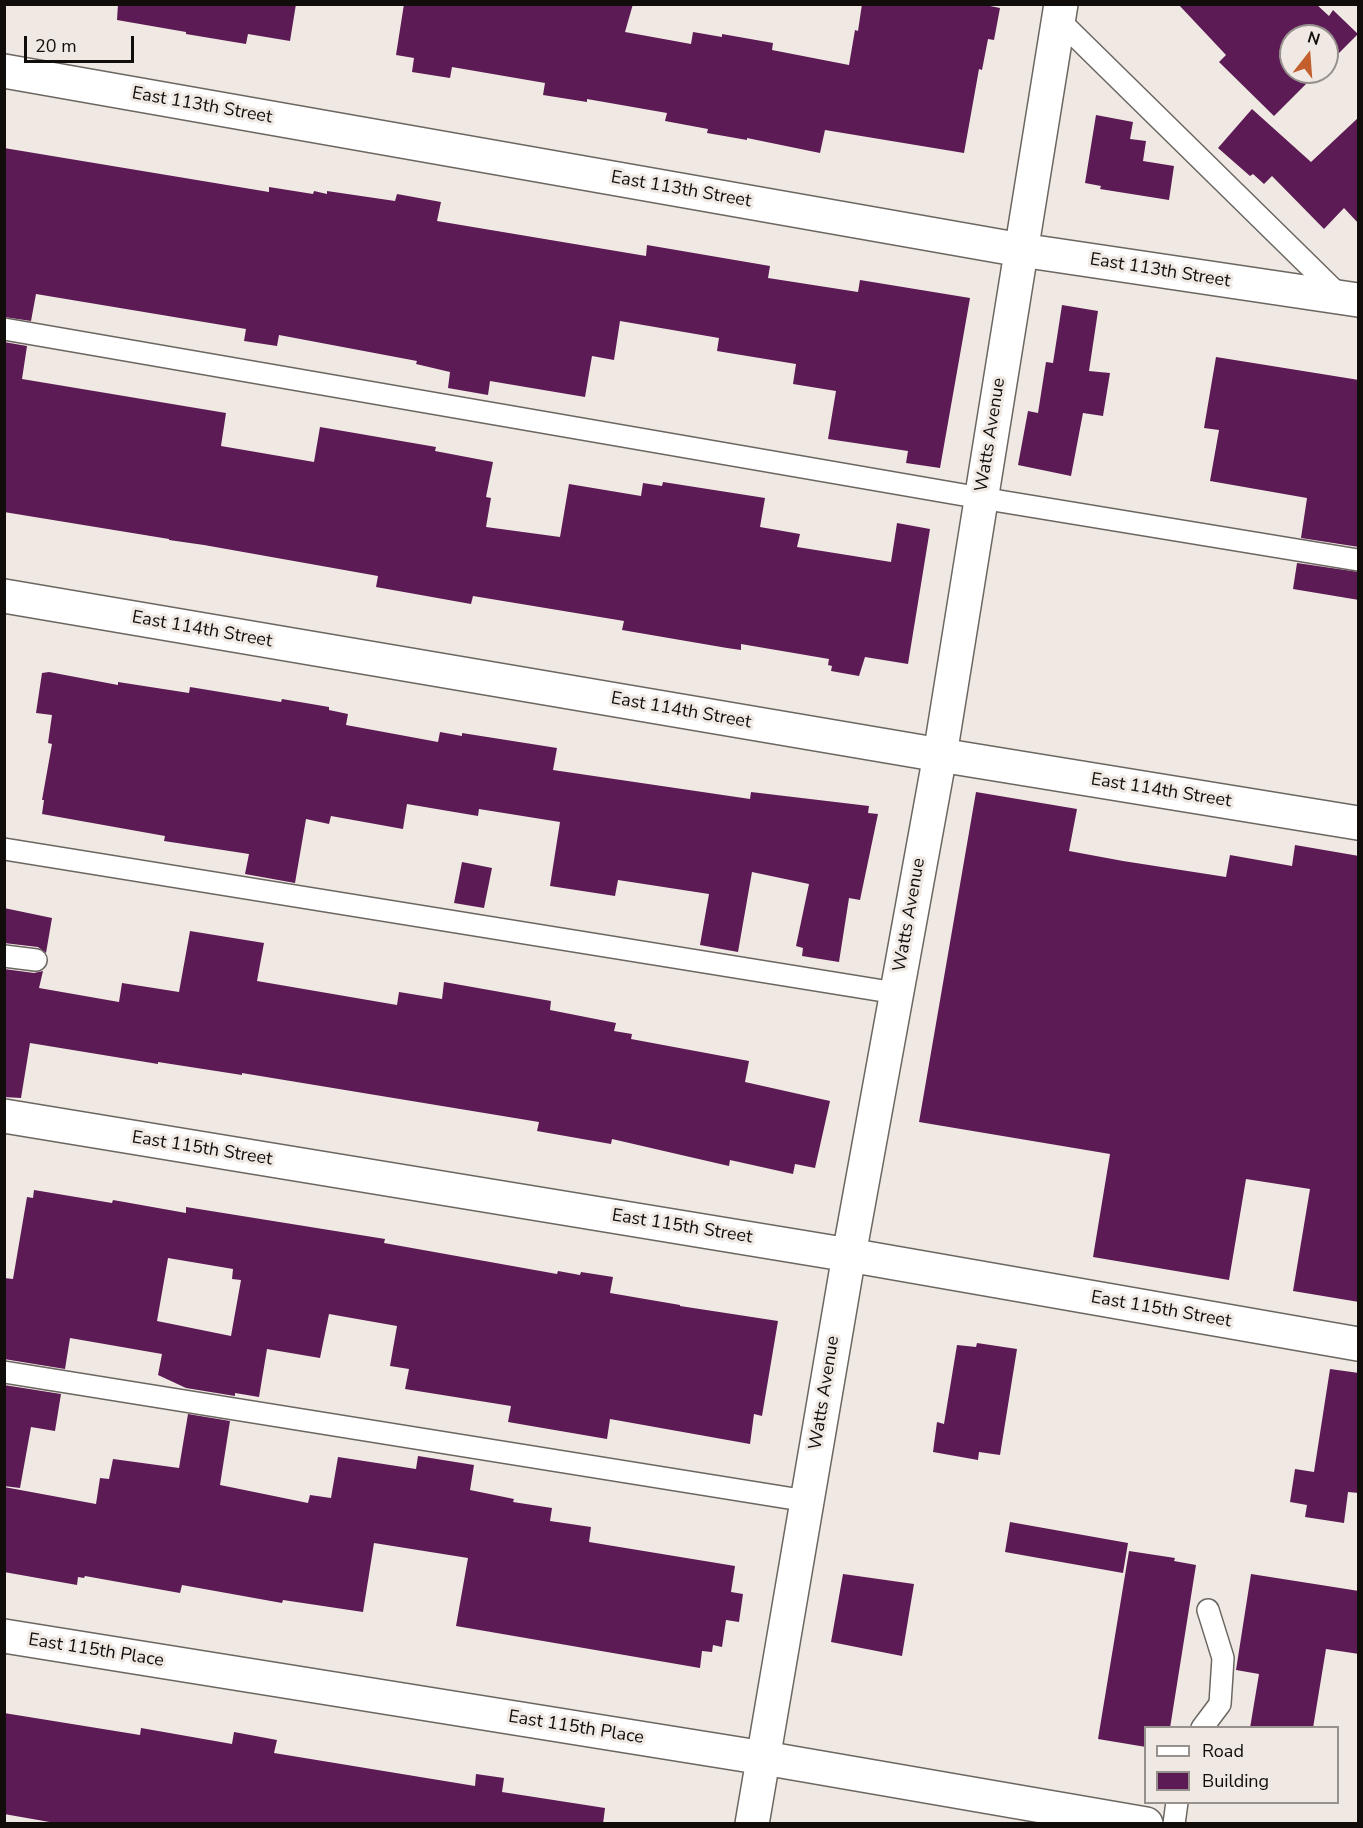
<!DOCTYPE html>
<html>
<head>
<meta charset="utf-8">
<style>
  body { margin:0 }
  #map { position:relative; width:1363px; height:1828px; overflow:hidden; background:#f0e9e3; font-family:"Nunito Sans",sans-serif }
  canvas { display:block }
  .frame { position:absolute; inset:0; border:6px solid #100d0b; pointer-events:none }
  .legend { position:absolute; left:1144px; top:1726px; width:195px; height:78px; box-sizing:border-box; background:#f0e9e3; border:2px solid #96918d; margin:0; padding:8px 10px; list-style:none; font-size:18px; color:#100d0b }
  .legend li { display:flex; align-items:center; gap:12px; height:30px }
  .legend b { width:30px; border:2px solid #96918d }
  .north { position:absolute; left:1279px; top:24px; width:60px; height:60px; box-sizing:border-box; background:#f0e9e3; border:2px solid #96918d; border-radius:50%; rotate:17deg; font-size:16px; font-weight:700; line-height:24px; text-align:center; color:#100d0b }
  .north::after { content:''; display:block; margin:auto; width:21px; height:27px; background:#c35e2d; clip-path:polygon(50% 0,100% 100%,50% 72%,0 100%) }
  .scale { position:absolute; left:24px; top:36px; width:110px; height:27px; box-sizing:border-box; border:3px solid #100d0b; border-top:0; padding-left:8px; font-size:18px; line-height:21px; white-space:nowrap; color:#100d0b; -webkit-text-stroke:4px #f0e9e3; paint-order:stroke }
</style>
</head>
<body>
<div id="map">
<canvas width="1363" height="1828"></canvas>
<div class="frame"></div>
<ul class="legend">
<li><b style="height:8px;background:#fff"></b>Road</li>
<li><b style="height:16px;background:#5c1b54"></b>Building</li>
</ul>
<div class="north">N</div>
<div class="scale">20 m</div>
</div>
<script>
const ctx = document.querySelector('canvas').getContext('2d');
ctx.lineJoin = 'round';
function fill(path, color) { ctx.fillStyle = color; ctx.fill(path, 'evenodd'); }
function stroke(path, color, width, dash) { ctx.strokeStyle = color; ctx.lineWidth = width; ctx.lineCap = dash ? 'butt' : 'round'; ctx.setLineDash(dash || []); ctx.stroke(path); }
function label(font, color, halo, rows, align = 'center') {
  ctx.font = font + ' "Nunito Sans",sans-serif'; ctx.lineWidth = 6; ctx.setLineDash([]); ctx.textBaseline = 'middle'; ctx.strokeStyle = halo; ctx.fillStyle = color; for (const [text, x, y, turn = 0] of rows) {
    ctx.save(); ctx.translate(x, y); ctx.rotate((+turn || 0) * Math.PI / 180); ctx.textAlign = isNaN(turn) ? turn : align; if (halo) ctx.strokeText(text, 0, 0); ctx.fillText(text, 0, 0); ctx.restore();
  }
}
fill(new Path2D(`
  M 118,4 L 296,4 L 290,41 L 248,34 L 246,44 L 186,34 L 186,32 L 117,20 Z
  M 404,4 L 633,4 L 625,32 L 691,44 L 693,32 L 722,37 L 722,34 L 773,43 L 772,50 L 849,65 L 855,30 L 858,31 L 862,4 L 980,4 L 1000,8 L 994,40 L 988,39 L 982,70 L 979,69 L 964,153 L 825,130 L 820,153 L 747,138 L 747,140 L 707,133 L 708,129 L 665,121 L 667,113 L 587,99 L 587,102 L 543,95 L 545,83 L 452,67 L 450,78 L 412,72 L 414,58 L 396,55 Z
  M 1178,4 L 1316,4 L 1329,16 L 1333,10 L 1358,34 L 1328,64 L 1327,36 L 1291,36 L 1291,72 L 1318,72 L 1274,116 L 1219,62 L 1226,55 Z
  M 1252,109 L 1311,162 L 1359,117 L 1359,224 L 1344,208 L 1324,229 L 1272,176 L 1264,184 L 1253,174 L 1250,176 L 1218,148 Z
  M 1096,115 L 1133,122 L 1130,139 L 1146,141 L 1143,161 L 1174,166 L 1169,200 L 1100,189 L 1101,186 L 1085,183 Z
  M 4,148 L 269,192 L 269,187 L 313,194 L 314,191 L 327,194 L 327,191 L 395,201 L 397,194 L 441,202 L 437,221 L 646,256 L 647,245 L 770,266 L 768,278 L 858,292 L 860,280 L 970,298 L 940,468 L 906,463 L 908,451 L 828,439 L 836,391 L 793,384 L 796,364 L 717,351 L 719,338 L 620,321 L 614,360 L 592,356 L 585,397 L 490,381 L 488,395 L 448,388 L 450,372 L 416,364 L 417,361 L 279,335 L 277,346 L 244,341 L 246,329 L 36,294 L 31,321 L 4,317 Z
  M 1062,305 L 1098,311 L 1089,371 L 1110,373 L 1103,416 L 1083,413 L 1071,476 L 1018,465 L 1028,411 L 1038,413 L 1046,362 L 1053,363 Z
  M 4,342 L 27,346 L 22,379 L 226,413 L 221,446 L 314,462 L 320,427 L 436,447 L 435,451 L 493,462 L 486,497 L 491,498 L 486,527 L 560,537 L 569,484 L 641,496 L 643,483 L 662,486 L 663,482 L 765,498 L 760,527 L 800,534 L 797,547 L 891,562 L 897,523 L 930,529 L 908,664 L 865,657 L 859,676 L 831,671 L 832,666 L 828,665 L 829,659 L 741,644 L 741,650 L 727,648 L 622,630 L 624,621 L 473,596 L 471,604 L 376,587 L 378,576 L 204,545 L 169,540 L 169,539 L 4,512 Z
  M 1216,357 L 1359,380 L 1359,547 L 1301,538 L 1307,498 L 1210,481 L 1219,430 L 1204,428 Z
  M 1297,563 L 1359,572 L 1359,600 L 1293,589 Z
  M 49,672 L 118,685 L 118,682 L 189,693 L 190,687 L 281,702 L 282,699 L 329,707 L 329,710 L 348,714 L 346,725 L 438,742 L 440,732 L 462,736 L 462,733 L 557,748 L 553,770 L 750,799 L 751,792 L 869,806 L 868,813 L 878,814 L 860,900 L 849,898 L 839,962 L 802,956 L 803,948 L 796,946 L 809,884 L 752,872 L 738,952 L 700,945 L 709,894 L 618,880 L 615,896 L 550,886 L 560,822 L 479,809 L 478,816 L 407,804 L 403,829 L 331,816 L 329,824 L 306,819 L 295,883 L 245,874 L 249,854 L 164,841 L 165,836 L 42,814 L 44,800 L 42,800 L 52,744 L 48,743 L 52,715 L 36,713 L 42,673 Z
  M 976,792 L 1077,809 L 1069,851 L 1123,861 L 1226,877 L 1230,855 L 1292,866 L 1295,845 L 1359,856 L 1359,1302 L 1293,1291 L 1310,1189 L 1246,1179 L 1229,1280 L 1093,1257 L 1110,1154 L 919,1122 Z
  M 462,862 L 492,868 L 484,908 L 454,903 Z
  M 4,908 L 52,918 L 46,953 L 38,947 L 4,943 Z
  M 190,931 L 264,943 L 257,981 L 397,1005 L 399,992 L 442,999 L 444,982 L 551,1001 L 550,1010 L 616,1023 L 614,1031 L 632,1034 L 631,1039 L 749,1061 L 745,1082 L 830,1101 L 815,1168 L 795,1164 L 793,1174 L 730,1160 L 729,1166 L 612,1139 L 611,1144 L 537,1131 L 539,1122 L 242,1073 L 242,1075 L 158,1062 L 158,1064 L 30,1043 L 21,1098 L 4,1097 L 4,969 L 34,973 L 43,971 L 39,988 L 119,1002 L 122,983 L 179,992 Z
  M 34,1190 L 112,1203 L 113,1200 L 186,1213 L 186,1207 L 385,1239 L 384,1243 L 557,1274 L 558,1271 L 580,1275 L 581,1272 L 613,1277 L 610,1293 L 680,1305 L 680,1306 L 778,1321 L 762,1416 L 754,1414 L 750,1444 L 610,1419 L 607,1439 L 508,1422 L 511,1406 L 405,1389 L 409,1369 L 390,1366 L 397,1326 L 329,1314 L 320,1358 L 267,1349 L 259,1397 L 235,1393 L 235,1396 L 186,1388 L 158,1375 L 162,1354 L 70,1338 L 65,1369 L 4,1359 L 4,1278 L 13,1279 L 27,1197 L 33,1198 ZM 168,1258 L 233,1269 L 232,1279 L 241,1280 L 231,1336 L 157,1321 Z
  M 977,1343 L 1017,1349 L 1000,1455 L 979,1452 L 978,1460 L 933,1452 L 937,1422 L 944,1424 L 957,1345 L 976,1347 Z
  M 1330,1369 L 1359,1373 L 1359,1493 L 1348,1492 L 1344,1523 L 1305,1517 L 1307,1505 L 1290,1502 L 1295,1469 L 1314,1472 Z
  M 4,1385 L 61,1394 L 55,1431 L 31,1427 L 20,1488 L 4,1486 Z
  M 188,1414 L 230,1421 L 220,1485 L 308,1503 L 310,1495 L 331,1498 L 338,1457 L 416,1469 L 418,1456 L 474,1465 L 470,1490 L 514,1499 L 513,1502 L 552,1508 L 550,1521 L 591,1527 L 589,1542 L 735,1566 L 731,1592 L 743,1594 L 739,1622 L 726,1620 L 722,1647 L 713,1645 L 712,1652 L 702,1651 L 700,1668 L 456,1626 L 468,1558 L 374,1543 L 363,1612 L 283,1600 L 282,1603 L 182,1585 L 180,1593 L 85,1576 L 84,1578 L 78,1577 L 77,1585 L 4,1572 L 4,1487 L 96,1504 L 100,1478 L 109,1479 L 113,1459 L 179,1468 Z
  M 1010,1522 L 1128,1543 L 1123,1573 L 1005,1552 Z
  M 1129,1551 L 1175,1558 L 1174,1561 L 1196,1565 L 1170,1728 L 1146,1728 L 1146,1747 L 1098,1739 Z
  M 843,1574 L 914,1584 L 902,1656 L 831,1642 Z
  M 1251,1574 L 1359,1591 L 1359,1654 L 1326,1649 L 1313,1728 L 1250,1728 L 1259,1674 L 1236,1670 Z
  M 4,1713 L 140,1735 L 141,1728 L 232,1744 L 234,1732 L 277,1740 L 274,1753 L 475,1786 L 476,1774 L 504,1778 L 502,1792 L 605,1808 L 603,1824 L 61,1824 L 4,1814 Z`), '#5c1b54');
const service = new Path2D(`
  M 1059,20 L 1341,297
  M 4,329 L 981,498 L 1358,560
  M 4,849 L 896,993
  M 4,956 L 36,960
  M 4,1372 L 807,1501
  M 1202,1728 L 1220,1704 L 1223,1658 L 1208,1610
  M 1174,1824 L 1177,1802`);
const minor = new Path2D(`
  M 4,71 L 1021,250 L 1358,300
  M 4,596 L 940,755 L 1358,823
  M 4,1116 L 849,1255 L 1358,1344
  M 4,1636 L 764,1758 L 1146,1824
  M 752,1824 L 849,1255 L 940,755 L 1061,4`);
stroke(service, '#6c6661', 24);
stroke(minor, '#6c6661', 36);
stroke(service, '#fff', 21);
stroke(minor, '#fff', 33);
label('18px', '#100d0b', '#f0e9e3', [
  ["East 113th Street",202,106,10],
  ["East 113th Street",681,190,10],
  ["East 113th Street",1160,271,9],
  ["Watts Avenue",991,435,-81],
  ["East 114th Street",202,630,10],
  ["East 114th Street",681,711,10],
  ["East 114th Street",1161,791,9],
  ["Watts Avenue",910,915,-80],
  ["East 115th Street",202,1149,9],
  ["East 115th Street",682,1227,9],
  ["East 115th Street",1161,1310,10],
  ["Watts Avenue",825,1393,-81],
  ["East 115th Place",96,1651,9],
  ["East 115th Place",576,1728,9]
]);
</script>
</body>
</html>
